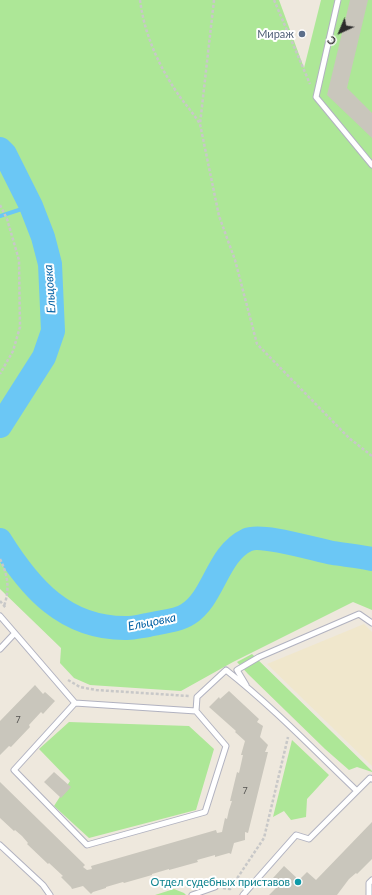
<!DOCTYPE html>
<html>
<head>
<meta charset="utf-8">
<style>
  body { margin:0 }
  #map { position:relative; width:372px; height:895px; overflow:hidden; background:#eee8dd; font-family:Lato,sans-serif }
  canvas { display:block }
  .north { position:absolute; left:320px; top:12px; width:40px; height:40px; -webkit-text-stroke:3px #fff; paint-order:stroke; rotate:224deg; font-size:11px; font-weight:700; line-height:16px; text-align:center; color:#2c2c2c }
  .north::after { content:''; display:block; margin:auto; width:14px; height:18px; background:#2c2c2c; clip-path:polygon(50% 0,100% 100%,50% 72%,0 100%) }
</style>
</head>
<body>
<div id="map">
<canvas width="372" height="895"></canvas>
<div class="north">С</div>
</div>
<script>
const ctx = document.querySelector('canvas').getContext('2d');
ctx.lineJoin = 'round';
function fill(path, color) { ctx.fillStyle = color; ctx.fill(path, 'evenodd'); }
function stroke(path, color, width, dash) { ctx.strokeStyle = color; ctx.lineWidth = width; ctx.lineCap = dash ? 'butt' : 'round'; ctx.setLineDash(dash || []); ctx.stroke(path); }
function label(font, color, halo, rows, align = 'center') {
  ctx.font = font + ' Lato,sans-serif'; ctx.lineWidth = 4; ctx.setLineDash([]); ctx.textBaseline = 'middle'; ctx.strokeStyle = halo; ctx.fillStyle = color; for (const [text, x, y, turn = 0] of rows) {
    ctx.save(); ctx.translate(x, y); ctx.rotate((+turn || 0) * Math.PI / 180); ctx.textAlign = isNaN(turn) ? turn : align; if (halo) ctx.strokeText(text, 0, 0); ctx.fillText(text, 0, 0); ctx.restore();
  }
}
fill(new Path2D(`
  M 364,624 L 372,632 L 372,766 L 267,664 Z`), '#f0e7cc');
fill(new Path2D(`
  M 0,0 L 279,0 L 304,68 L 321,0 L 372,0 L 372,610 L 353,602 L 233,662 L 181,691 L 90,685 L 74,678 L 60,663 L 61,648 L 0,589 Z
  M 252,654 L 372,771 L 372,772 L 357,767 L 349,770 L 325,749 L 248,674 L 237,662 Z
  M 69,722 L 189,726 L 214,749 L 196,810 L 89,838 L 54,806 L 70,781 L 39,749 Z
  M 292,740 L 329,775 L 307,799 L 306,817 L 291,820 L 284,811 L 273,817 Z
  M 174,889 L 184,893 L 186,895 L 155,895 Z`), '#ade797');
stroke(new Path2D(`
  M 0,216 L 31,206`), '#6bc7f5', 4);
stroke(new Path2D(`
  M 0,149 L 5,154 L 31,206 L 43,237 L 50,264 L 53,331 L 44,357 L 0,426
  M 0,540 C 30,588 65,629 127,628 C 134,628 141,626 148,625 C 160,622 178,621 188,614 C 214,598 217,554 247,540 C 261,533 316,550 333,553 C 346,555 359,556 372,559`), '#6bc7f5', 24);
fill(new Path2D(`
  M 350,0 L 368,0 L 347,88 L 372,113 L 372,138 L 327,95 Z
  M 35,685 L 43,694 L 45,692 L 55,701 L 43,714 L 41,712 L 29,725 L 30,727 L 11,747 L 9,746 L 0,755 L 0,721 Z
  M 229,691 L 259,719 L 257,722 L 263,726 L 260,737 L 268,745 L 265,752 L 268,752 L 248,833 L 245,832 L 245,840 L 234,843 L 231,854 L 229,853 L 215,857 L 215,855 L 197,860 L 198,862 L 169,870 L 169,869 L 152,874 L 152,875 L 124,883 L 123,882 L 106,887 L 106,888 L 93,892 L 91,894 L 83,886 L 72,889 L 71,887 L 61,877 L 63,876 L 49,863 L 48,864 L 27,844 L 28,843 L 22,836 L 15,830 L 14,831 L 0,818 L 0,782 L 85,865 L 83,867 L 87,870 L 92,869 L 91,866 L 216,830 L 217,833 L 222,832 L 225,818 L 227,819 L 229,810 L 232,801 L 230,801 L 237,772 L 239,773 L 243,755 L 241,755 L 245,741 L 235,732 L 236,731 L 209,707 L 219,697 L 220,699 Z
  M 54,772 L 71,787 L 61,798 L 44,782 Z
  M 372,822 L 372,859 L 357,874 L 356,873 L 349,879 L 337,895 L 269,895 L 280,884 L 273,878 L 284,866 L 299,880 L 307,872 L 316,880 Z`), '#c9c6bc');
const service = new Path2D(`
  M 338,0 L 316,97 L 372,165
  M 0,616 L 75,703 L 196,711 L 197,697 L 226,670 C 273,707 314,750 357,791
  M 0,649 L 14,634
  M 246,685 L 237,670 L 259,657 L 359,614 L 372,623
  M 75,703 L 14,770 L 87,845 L 205,812 L 226,746 L 196,711
  M 0,845 L 43,885 L 50,895
  M 192,895 L 215,887
  M 243,895 L 296,835 L 309,839 L 370,778 L 372,779
  M 369,895 L 369,883 L 372,880`);
stroke(service, '#b1b2c0', 7);
stroke(new Path2D(`
  M 140,0 C 144,32 157,62 174,88 C 182,101 192,111 200,124
  M 214,0 L 200,124 L 219,216 L 235,260 L 257,344 L 349,438 L 372,456
  M 274,0 L 310,84
  M 0,205 L 7,219 L 19,260 L 20,327 L 13,351 L 0,374
  M 0,559 C 8,575 10,589 4,606
  M 0,601 L 6,608
  M 68,680 L 80,687 L 96,690 L 189,696
  M 223,888 L 230,889 L 264,838 L 288,737`), '#c8c8c8', 2.5, [3, 2]);
stroke(service, '#fff', 5);
for (const [x, y, r, color] of [
  [302,34,4,"#5c6f8a"],
  [298,882,4,"#0f9aa8"]
]) { const dot = new Path2D(); dot.arc(x, y, r, 0, 2 * Math.PI); ctx.fillStyle = color; ctx.fill(dot); stroke(dot, '#fff', 1.5); }
label('9px', '#535250', null, [
  ["7",18,720],
  ["7",245,791]
]);
label('11px', '#4e5e75', '#fff', [
  ["Мираж",294,34]
], 'right');
label('11px', '#0d838f', '#fff', [
  ["Отдел судебных приставов",290,882]
], 'right');
label('italic 12px', '#0663a5', '#fff', [
  ["Ельцовка",50,289,-94],
  ["Ельцовка",152,622,-11]
]);
</script>
</body>
</html>
